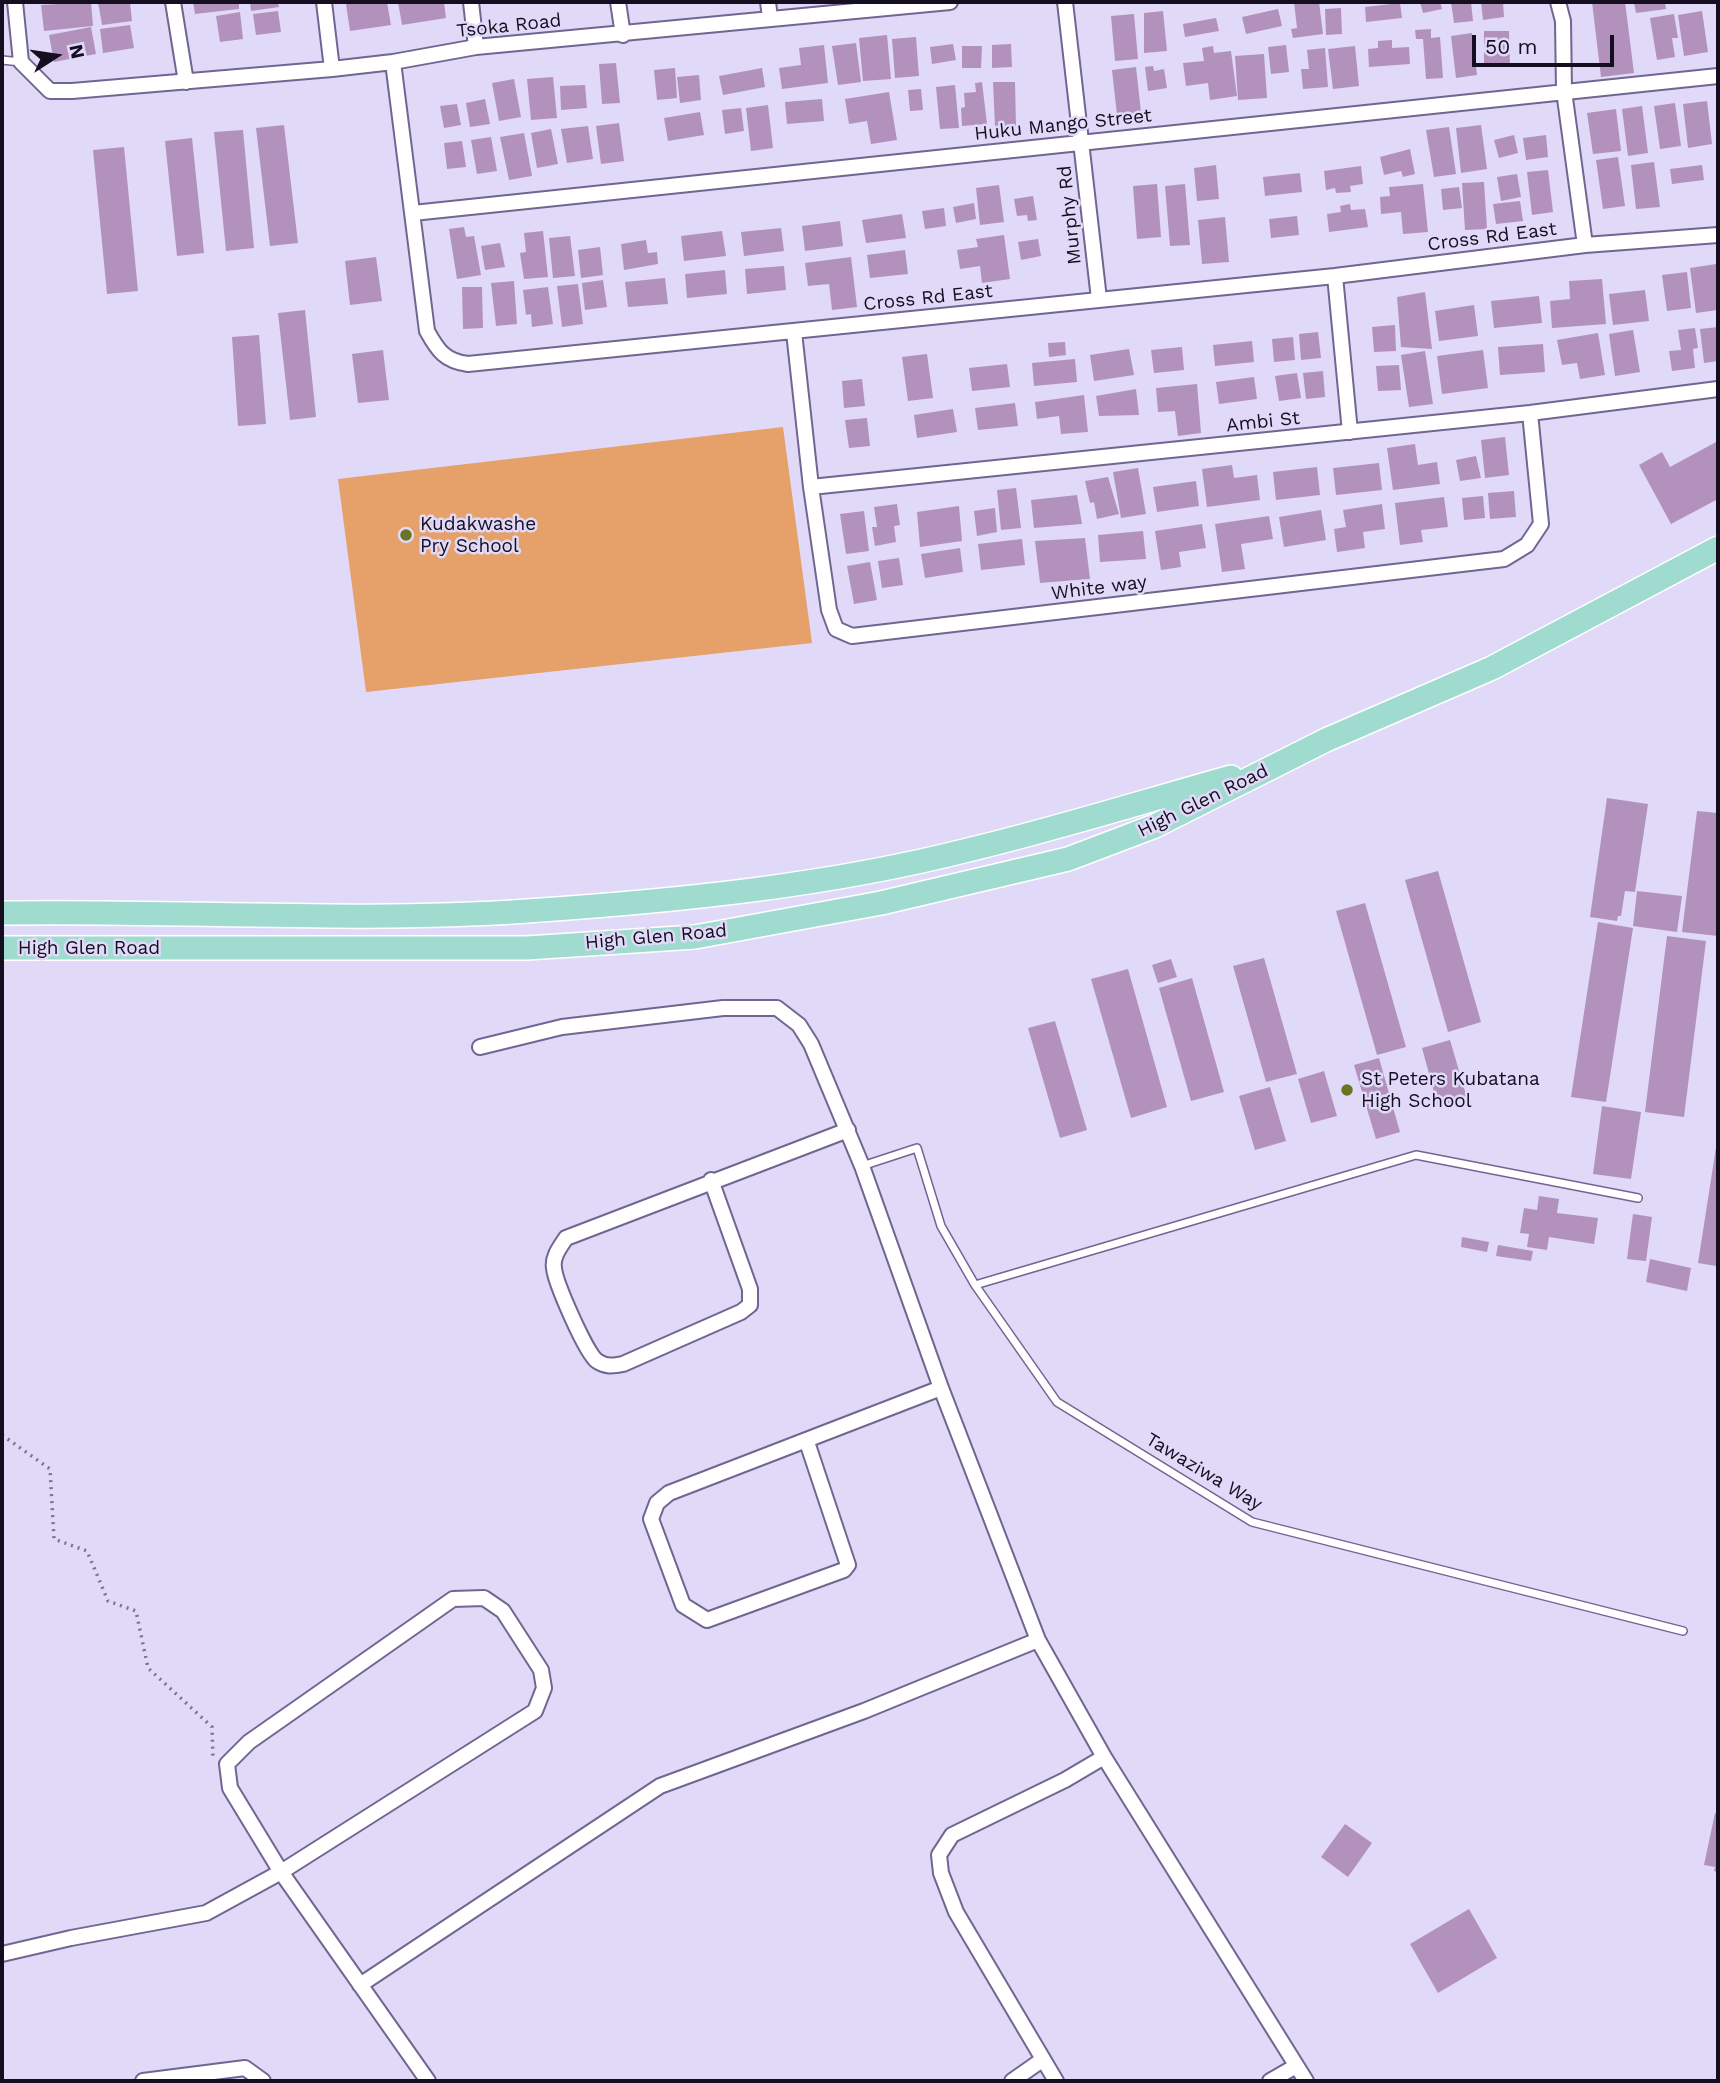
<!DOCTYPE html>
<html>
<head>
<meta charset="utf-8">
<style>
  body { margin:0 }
  #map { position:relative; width:1720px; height:2083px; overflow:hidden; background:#e1d9f8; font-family:"Work Sans",sans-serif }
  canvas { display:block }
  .frame { position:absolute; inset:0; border:4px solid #140e20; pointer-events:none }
  .north { position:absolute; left:21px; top:21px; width:70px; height:70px; -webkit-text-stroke:5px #e1d9f8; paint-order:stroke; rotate:78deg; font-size:19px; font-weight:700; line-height:28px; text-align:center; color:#140e20 }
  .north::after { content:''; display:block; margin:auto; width:24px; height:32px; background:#140e20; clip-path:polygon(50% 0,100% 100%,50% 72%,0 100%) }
  .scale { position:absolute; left:1472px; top:35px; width:142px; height:32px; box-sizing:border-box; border:4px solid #140e20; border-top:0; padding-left:9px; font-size:21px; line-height:24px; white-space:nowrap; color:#140e20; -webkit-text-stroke:5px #e1d9f8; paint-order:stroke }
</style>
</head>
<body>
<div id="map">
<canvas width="1720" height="2083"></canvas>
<div class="frame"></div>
<div class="north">N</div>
<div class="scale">50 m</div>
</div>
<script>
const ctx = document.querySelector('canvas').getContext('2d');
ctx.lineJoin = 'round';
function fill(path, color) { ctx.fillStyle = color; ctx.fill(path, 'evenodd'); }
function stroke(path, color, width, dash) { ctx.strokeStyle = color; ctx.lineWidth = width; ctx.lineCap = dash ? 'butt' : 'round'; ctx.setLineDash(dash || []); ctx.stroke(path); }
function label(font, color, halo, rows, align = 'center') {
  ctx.font = font + ' "Work Sans",sans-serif'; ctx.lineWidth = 5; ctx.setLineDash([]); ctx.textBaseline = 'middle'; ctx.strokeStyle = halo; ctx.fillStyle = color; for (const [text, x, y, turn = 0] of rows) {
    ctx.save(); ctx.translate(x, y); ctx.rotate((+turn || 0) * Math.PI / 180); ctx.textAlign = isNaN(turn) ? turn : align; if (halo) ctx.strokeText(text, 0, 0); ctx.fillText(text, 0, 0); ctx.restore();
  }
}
fill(new Path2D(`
  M 783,427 L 812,643 L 366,692 L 338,479 Z`), '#e6a06a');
fill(new Path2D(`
  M 91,2 L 93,26 L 44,31 L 41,5 Z
  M 98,2 L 130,2 L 132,21 L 102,25 Z
  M 193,2 L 239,2 L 239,9 L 195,14 Z
  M 250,2 L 278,2 L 279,7 L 251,11 Z
  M 363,2 L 387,2 L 391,25 L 350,31 L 346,4 Z
  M 398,2 L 444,2 L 446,18 L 402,25 Z
  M 1294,2 L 1319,2 L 1323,34 L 1293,38 L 1291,29 L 1297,28 Z
  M 1420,2 L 1440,2 L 1442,9 L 1423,13 Z
  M 1451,2 L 1471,2 L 1473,21 L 1454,23 Z
  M 1481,2 L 1503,2 L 1504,17 L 1483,20 Z
  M 1592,2 L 1625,2 L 1634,73 L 1601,77 Z
  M 1634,2 L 1665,2 L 1666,9 L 1636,13 Z
  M 1400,3 L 1402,18 L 1366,22 L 1365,7 Z
  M 1341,8 L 1342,34 L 1326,35 L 1325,9 Z
  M 1278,9 L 1282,26 L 1246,34 L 1242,17 Z
  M 278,11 L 281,32 L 256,35 L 253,14 Z
  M 1163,11 L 1167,51 L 1144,53 L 1144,13 Z
  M 1702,11 L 1708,52 L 1684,56 L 1678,15 Z
  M 240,12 L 243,39 L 220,42 L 216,16 Z
  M 1134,14 L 1138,59 L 1115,61 L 1111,16 Z
  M 1674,14 L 1678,38 L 1672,38 L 1675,57 L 1657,60 L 1650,18 Z
  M 1216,18 L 1219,31 L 1185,37 L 1183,24 Z
  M 130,25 L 134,48 L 103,53 L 100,29 Z
  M 91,27 L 96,54 L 54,62 L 49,35 Z
  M 1431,29 L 1431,38 L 1440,37 L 1443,78 L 1426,79 L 1423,39 L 1416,39 L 1415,30 Z
  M 1484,31 L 1509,31 L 1510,66 L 1484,67 Z
  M 1472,33 L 1477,75 L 1456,78 L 1451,36 Z
  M 887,35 L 891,79 L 863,81 L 859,38 Z
  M 916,37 L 919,76 L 895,78 L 892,39 Z
  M 1392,40 L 1392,48 L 1409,47 L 1410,64 L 1369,67 L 1368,49 L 1378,48 L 1378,41 Z
  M 856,43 L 861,82 L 838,85 L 832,46 Z
  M 953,44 L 956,60 L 932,64 L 930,47 Z
  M 1011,44 L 1012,67 L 992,68 L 992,45 Z
  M 824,45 L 828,83 L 782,89 L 779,68 L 801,65 L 799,48 Z
  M 1286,45 L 1289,72 L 1271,74 L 1268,47 Z
  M 962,46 L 982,46 L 981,68 L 962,68 Z
  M 1213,46 L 1214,53 L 1231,51 L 1237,96 L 1210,100 L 1208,83 L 1186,86 L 1183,63 L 1204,61 L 1202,48 Z
  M 1355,46 L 1359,86 L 1333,89 L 1328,49 Z
  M 1325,48 L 1328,87 L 1303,89 L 1301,69 L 1309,69 L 1307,50 Z
  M 1264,54 L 1267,98 L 1238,100 L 1235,56 Z
  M 616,63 L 620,103 L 602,104 L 599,64 Z
  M 1153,66 L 1154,71 L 1164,69 L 1167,88 L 1148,91 L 1145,67 Z
  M 1136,67 L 1141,112 L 1117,115 L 1112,70 Z
  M 675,68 L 677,98 L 657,100 L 654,70 Z
  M 762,68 L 765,87 L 723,95 L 719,76 Z
  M 699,75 L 701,100 L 680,103 L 677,77 Z
  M 553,77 L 557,118 L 531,120 L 527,79 Z
  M 514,79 L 521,117 L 499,121 L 492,83 Z
  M 982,82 L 987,124 L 962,126 L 961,108 L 965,107 L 964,93 L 976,92 L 975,83 Z
  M 993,82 L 1015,82 L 1016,126 L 995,127 Z
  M 585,85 L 587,108 L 561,110 L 560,86 Z
  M 955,85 L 959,128 L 940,129 L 936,87 Z
  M 921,89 L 923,110 L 910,111 L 908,90 Z
  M 889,92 L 897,140 L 871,144 L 867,121 L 849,124 L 845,99 Z
  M 485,99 L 490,124 L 470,127 L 466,103 Z
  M 822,99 L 824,121 L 787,124 L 785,102 Z
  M 1707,101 L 1712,144 L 1688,148 L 1683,104 Z
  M 1675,103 L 1681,146 L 1660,149 L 1654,106 Z
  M 457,104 L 461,125 L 444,128 L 440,106 Z
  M 768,105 L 773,148 L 751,151 L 746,108 Z
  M 1642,106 L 1648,153 L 1628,156 L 1622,109 Z
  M 741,108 L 744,131 L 725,134 L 722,110 Z
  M 1616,109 L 1621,151 L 1593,154 L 1587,113 Z
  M 700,112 L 704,135 L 668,141 L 664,118 Z
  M 619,123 L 624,161 L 601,164 L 596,126 Z
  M 284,125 L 298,243 L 270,246 L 256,128 Z
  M 1481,125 L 1487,169 L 1461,173 L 1456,128 Z
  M 588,126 L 593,159 L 567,163 L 561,129 Z
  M 1449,127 L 1456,174 L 1434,177 L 1426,130 Z
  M 551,129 L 558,164 L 537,168 L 531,133 Z
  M 243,130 L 254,248 L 226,251 L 214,132 Z
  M 524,133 L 532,176 L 509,180 L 500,137 Z
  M 1514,135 L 1518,153 L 1499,158 L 1494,140 Z
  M 1546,135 L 1548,157 L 1526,160 L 1523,138 Z
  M 491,137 L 497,171 L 477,174 L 471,140 Z
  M 192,138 L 204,253 L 177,256 L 165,141 Z
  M 462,141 L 466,167 L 447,169 L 444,143 Z
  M 124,147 L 138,291 L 107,294 L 93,150 Z
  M 1410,149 L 1415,174 L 1403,177 L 1401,171 L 1384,175 L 1380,157 Z
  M 1618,157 L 1625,206 L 1603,209 L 1596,160 Z
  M 1654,162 L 1660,207 L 1636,209 L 1631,165 Z
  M 1216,165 L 1219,199 L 1197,201 L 1194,168 Z
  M 1702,165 L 1704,180 L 1672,184 L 1670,169 Z
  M 1361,166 L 1363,184 L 1350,186 L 1351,192 L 1336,193 L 1335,188 L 1326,190 L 1324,171 Z
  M 1548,170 L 1553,212 L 1532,215 L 1527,172 Z
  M 1300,173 L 1302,192 L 1265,196 L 1263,177 Z
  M 1517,174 L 1521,197 L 1501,201 L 1497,177 Z
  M 1484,182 L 1487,229 L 1465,230 L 1462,183 Z
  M 1157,184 L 1161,237 L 1137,239 L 1133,186 Z
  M 1185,184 L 1190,245 L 1170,246 L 1165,186 Z
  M 1423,184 L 1428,232 L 1403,234 L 1401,212 L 1381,214 L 1380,197 L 1390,196 L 1389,187 Z
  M 999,185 L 1004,222 L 980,225 L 976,188 Z
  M 1459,187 L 1462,208 L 1443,210 L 1441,189 Z
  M 1033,196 L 1037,220 L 1028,221 L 1027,215 L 1017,216 L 1014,199 Z
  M 1520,201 L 1523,221 L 1496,224 L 1493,204 Z
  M 974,203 L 976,219 L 956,223 L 953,207 Z
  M 1350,204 L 1351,210 L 1365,209 L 1368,227 L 1329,232 L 1327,214 L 1341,212 L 1340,206 Z
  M 944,208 L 946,226 L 925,229 L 922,211 Z
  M 902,214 L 906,238 L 866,243 L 862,220 Z
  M 1297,216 L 1299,235 L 1271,238 L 1269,219 Z
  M 1225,217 L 1229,262 L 1202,264 L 1198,220 Z
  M 840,221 L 843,246 L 805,251 L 802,226 Z
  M 464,227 L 466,237 L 474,236 L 481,275 L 457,279 L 449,229 Z
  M 781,228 L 784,251 L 744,256 L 741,232 Z
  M 543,231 L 548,277 L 524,279 L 520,253 L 526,252 L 524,233 Z
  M 722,231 L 726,256 L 684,261 L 681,236 Z
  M 1004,235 L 1010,279 L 982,283 L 980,266 L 960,269 L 957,250 L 978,247 L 976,239 Z
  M 570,236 L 575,276 L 553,278 L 549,238 Z
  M 1038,239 L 1041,256 L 1021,260 L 1018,242 Z
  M 646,240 L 648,253 L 657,252 L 658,264 L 624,270 L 621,244 Z
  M 500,243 L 505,267 L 485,270 L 481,246 Z
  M 600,247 L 603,275 L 581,278 L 578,250 Z
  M 905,250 L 908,274 L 870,278 L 867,255 Z
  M 376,257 L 382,301 L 350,305 L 345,261 Z
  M 851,257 L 857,307 L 832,310 L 829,284 L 808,286 L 805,263 Z
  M 1716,264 L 1718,310 L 1696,313 L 1690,268 Z
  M 784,266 L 786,290 L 747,294 L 745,269 Z
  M 725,270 L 727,294 L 687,298 L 685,274 Z
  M 1687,272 L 1691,308 L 1667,311 L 1662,275 Z
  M 665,278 L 668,304 L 628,307 L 625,282 Z
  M 1602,279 L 1606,324 L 1552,328 L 1550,301 L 1570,299 L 1569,281 Z
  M 603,280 L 607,307 L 585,310 L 582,283 Z
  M 514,281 L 517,324 L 496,326 L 491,283 Z
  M 578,284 L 583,324 L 562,327 L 557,286 Z
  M 462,287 L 482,287 L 483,328 L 463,329 Z
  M 548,287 L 553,324 L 532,327 L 531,314 L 526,315 L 523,290 Z
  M 1645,290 L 1649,321 L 1613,325 L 1609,294 Z
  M 1425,292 L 1432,349 L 1401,347 L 1397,297 Z
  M 1539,296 L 1542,323 L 1494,328 L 1491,301 Z
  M 1474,305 L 1478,336 L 1439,341 L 1435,311 Z
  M 305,310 L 316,417 L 290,420 L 278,313 Z
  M 1395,325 L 1396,351 L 1374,352 L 1372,327 Z
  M 1718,327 L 1718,361 L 1704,363 L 1700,329 Z
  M 1695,328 L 1698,348 L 1693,349 L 1695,368 L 1672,371 L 1669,351 L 1681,350 L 1678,330 Z
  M 1633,330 L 1640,372 L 1615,376 L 1609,334 Z
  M 1318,332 L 1321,358 L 1301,360 L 1299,334 Z
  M 1598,333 L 1605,375 L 1580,379 L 1577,363 L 1562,365 L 1557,340 Z
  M 259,335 L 266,424 L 238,426 L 232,337 Z
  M 1293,337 L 1295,360 L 1274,362 L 1272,339 Z
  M 1252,341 L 1254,362 L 1215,366 L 1213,345 Z
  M 1065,342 L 1066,355 L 1049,357 L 1048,343 Z
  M 1543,344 L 1545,372 L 1500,375 L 1498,347 Z
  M 1182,347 L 1184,370 L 1154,373 L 1151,350 Z
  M 1129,349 L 1134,375 L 1094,381 L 1090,355 Z
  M 383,350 L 389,400 L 358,403 L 352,354 Z
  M 1483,350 L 1488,388 L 1442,394 L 1437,356 Z
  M 1425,351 L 1433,404 L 1409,407 L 1401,355 Z
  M 927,354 L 933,398 L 908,401 L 902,357 Z
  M 1075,359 L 1077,382 L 1034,386 L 1032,363 Z
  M 1007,364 L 1010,387 L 972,391 L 969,368 Z
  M 1399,365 L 1401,390 L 1378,391 L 1376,366 Z
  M 1323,371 L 1325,397 L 1306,399 L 1303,373 Z
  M 1297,373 L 1301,398 L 1279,401 L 1275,376 Z
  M 1254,377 L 1257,399 L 1219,404 L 1216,382 Z
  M 862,379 L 865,406 L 844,408 L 842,381 Z
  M 1197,384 L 1201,433 L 1178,436 L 1175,411 L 1158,412 L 1156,388 Z
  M 1136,389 L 1139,415 L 1099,416 L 1096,396 Z
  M 1084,395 L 1088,432 L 1061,434 L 1059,416 L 1037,419 L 1035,402 Z
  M 1015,403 L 1018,426 L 978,430 L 975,408 Z
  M 953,409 L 957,432 L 917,438 L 914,415 Z
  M 867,418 L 870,446 L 849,448 L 845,420 Z
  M 1505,437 L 1509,475 L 1485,478 L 1481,440 Z
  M 1718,441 L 1718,499 L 1671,524 L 1639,465 L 1662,452 L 1670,467 Z
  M 1415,444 L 1418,465 L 1437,462 L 1440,484 L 1393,490 L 1387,448 Z
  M 1476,456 L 1481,478 L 1460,481 L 1456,460 Z
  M 1379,463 L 1382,490 L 1336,495 L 1333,468 Z
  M 1232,465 L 1234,478 L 1257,475 L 1260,500 L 1207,507 L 1202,469 Z
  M 1317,467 L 1320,495 L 1276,500 L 1273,472 Z
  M 1138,468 L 1146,514 L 1121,518 L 1113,472 Z
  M 1108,477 L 1119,514 L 1097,519 L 1094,502 L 1090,503 L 1085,481 Z
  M 1196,481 L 1199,506 L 1157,512 L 1153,487 Z
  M 1016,488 L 1021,528 L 1001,530 L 997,490 Z
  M 1514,491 L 1516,517 L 1490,519 L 1488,493 Z
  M 1077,495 L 1082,524 L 1034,528 L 1031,500 Z
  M 1483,496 L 1485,518 L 1464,520 L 1462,498 Z
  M 1444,497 L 1448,527 L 1421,530 L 1423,542 L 1400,545 L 1395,503 Z
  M 897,504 L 900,525 L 894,526 L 896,542 L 875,546 L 872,527 L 877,527 L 874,507 Z
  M 1382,504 L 1385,529 L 1363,532 L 1365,548 L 1337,552 L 1334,529 L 1346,527 L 1343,510 Z
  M 959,506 L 962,541 L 920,547 L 917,512 Z
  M 995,508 L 997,532 L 977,536 L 974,511 Z
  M 1321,510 L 1326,540 L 1284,547 L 1279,517 Z
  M 864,511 L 869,551 L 846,554 L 840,514 Z
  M 1269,516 L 1273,539 L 1241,544 L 1245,569 L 1222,572 L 1215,524 Z
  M 1202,524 L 1206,548 L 1179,552 L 1181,567 L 1161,570 L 1155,531 Z
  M 1143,531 L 1146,559 L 1100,562 L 1098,535 Z
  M 1085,538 L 1090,579 L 1040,583 L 1035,541 Z
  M 1022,539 L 1025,565 L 981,570 L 978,544 Z
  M 960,548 L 963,572 L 925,578 L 921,554 Z
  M 899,558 L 903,585 L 882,588 L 878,561 Z
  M 870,562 L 877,600 L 854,604 L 847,566 Z
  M 1607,798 L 1648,804 L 1635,892 L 1625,891 L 1621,916 L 1618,916 L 1617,921 L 1590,917 Z
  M 1697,811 L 1718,813 L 1718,936 L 1682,932 Z
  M 1438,871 L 1481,1022 L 1448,1032 L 1405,880 Z
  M 1637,891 L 1682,896 L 1677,932 L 1633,926 Z
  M 1365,903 L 1406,1047 L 1377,1055 L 1336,911 Z
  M 1598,922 L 1633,928 L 1606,1102 L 1571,1097 Z
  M 1667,936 L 1706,941 L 1684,1117 L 1645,1112 Z
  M 1264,958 L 1297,1074 L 1266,1082 L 1233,966 Z
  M 1171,959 L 1177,977 L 1158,983 L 1152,965 Z
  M 1128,969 L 1167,1107 L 1131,1118 L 1091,979 Z
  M 1192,978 L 1224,1092 L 1191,1101 L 1159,988 Z
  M 1055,1021 L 1087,1130 L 1060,1138 L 1028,1028 Z
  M 1450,1040 L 1467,1098 L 1438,1107 L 1422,1048 Z
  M 1379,1058 L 1400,1132 L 1376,1139 L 1354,1065 Z
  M 1324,1071 L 1337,1116 L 1311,1123 L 1298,1079 Z
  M 1270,1087 L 1286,1141 L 1255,1150 L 1239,1096 Z
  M 1602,1106 L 1641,1112 L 1631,1179 L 1593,1174 Z
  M 1717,1141 L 1718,1251 L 1716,1266 L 1698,1263 Z
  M 1539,1196 L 1559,1199 L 1557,1213 L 1598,1218 L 1594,1244 L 1549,1237 L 1547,1250 L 1527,1247 L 1529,1234 L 1520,1233 L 1524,1208 L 1537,1210 Z
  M 1633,1214 L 1652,1217 L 1646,1261 L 1627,1259 Z
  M 1462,1237 L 1489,1242 L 1487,1252 L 1461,1247 Z
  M 1498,1245 L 1533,1251 L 1531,1261 L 1496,1256 Z
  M 1650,1259 L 1691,1268 L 1687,1291 L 1646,1282 Z
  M 1715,1813 L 1718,1814 L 1718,1872 L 1714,1871 L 1715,1867 L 1704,1865 Z
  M 1345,1824 L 1372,1843 L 1348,1877 L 1321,1857 Z
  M 1469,1909 L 1497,1958 L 1438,1993 L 1410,1944 Z`), '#b292bd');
const lane = new Path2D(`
  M 2,60 L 21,62
  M 862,1166 L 917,1148 L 941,1226 L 975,1285 L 1057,1402 L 1252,1522 L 1683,1631
  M 975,1285 L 1416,1155 L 1638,1198`);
const street = new Path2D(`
  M 15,2 L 21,62 L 50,91 L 72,91 L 332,69 L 393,62 L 476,47 L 950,2
  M 173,2 L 186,82
  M 324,2 L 332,69
  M 471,2 L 476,47
  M 618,2 L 623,35
  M 768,2 L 770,18
  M 1065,2 L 1099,299
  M 1558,2 L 1563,21 L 1564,91 L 1585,245
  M 393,62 L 427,331 C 438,351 445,361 468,364 L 1335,276 L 1585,245 L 1718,235
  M 413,213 L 1718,76
  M 1335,276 L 1350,432
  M 794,332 L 811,487 L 829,610 L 836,629 L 852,636 L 1504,559 L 1527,545 L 1541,524 L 1530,413
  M 811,487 L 1530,413 L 1718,389
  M 711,1180 L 750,1289 L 750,1305 L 741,1312 L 623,1364 C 613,1366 606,1367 597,1361 C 586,1353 555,1282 554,1268 C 552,1257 560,1247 566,1238 L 848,1130
  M 807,1442 L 848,1565 L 844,1570 L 707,1620 L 683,1605 L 651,1519 L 657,1503 L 669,1493 L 941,1388
  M 1038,1640 L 1104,1757 L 1306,2081
  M 2,1954 L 71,1938 L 206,1913 L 281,1872 L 535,1711 L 544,1688 L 541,1670 L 503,1611 L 484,1598 L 453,1599 L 249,1742 L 227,1764 L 230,1788 L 281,1872 L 428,2081
  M 360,1985 L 660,1786 L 864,1711 L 1038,1640 L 941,1388 L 862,1166 L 811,1044 L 799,1025 L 777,1008 L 723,1008 L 562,1027 L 480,1047
  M 143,2081 L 245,2068 L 263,2081
  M 1012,2081 L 1042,2060
  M 1056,2081 L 956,1912 L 941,1873 L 939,1855 L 952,1835 L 1065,1780 L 1104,1757
  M 1270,2081 L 1296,2066`);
const primary = new Path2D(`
  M 2,913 C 176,910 352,923 527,911 C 675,901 828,886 972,849 C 1059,828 1145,801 1231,777
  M 2,948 L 527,948 L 695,937 L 881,903 L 1068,859 L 1155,826 L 1326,740 L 1492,668 L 1718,548`);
stroke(lane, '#726591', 10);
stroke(street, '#726591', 18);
stroke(primary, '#fff', 26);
stroke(new Path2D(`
  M 2,1435 L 50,1469 L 54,1539 L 87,1551 L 108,1601 L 136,1611 L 148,1668 L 212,1727 L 213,1758`), '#7b748c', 3.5, [2, 5]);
stroke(lane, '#fff', 7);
stroke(street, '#fff', 14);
stroke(primary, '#9fdbce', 23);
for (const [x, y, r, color] of [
  [406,535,7,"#687521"],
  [1347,1090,7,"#687521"]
]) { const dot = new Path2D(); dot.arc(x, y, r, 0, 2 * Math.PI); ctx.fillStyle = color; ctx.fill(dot); stroke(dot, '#e1d9f8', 2.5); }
label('19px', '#140e20', '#e1d9f8', [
  ["Tsoka Road",509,26,-6],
  ["Huku Mango Street",1063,125,-6],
  ["Murphy Rd",1070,215,-96],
  ["Cross Rd East",1492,237,-7],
  ["Cross Rd East",928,298,-6],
  ["Ambi St",1263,422,-6],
  ["White way",1099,588,-7],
  ["High Glen Road",1203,801,-26],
  ["High Glen Road",656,937,-5],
  ["High Glen Road",89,948],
  ["Tawaziwa Way",1204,1472,31]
]);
label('19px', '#140e20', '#e1d9f8', [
  ["Kudakwashe",420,524],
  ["Pry School",420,546],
  ["St Peters Kubatana",1361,1079],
  ["High School",1361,1101]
], 'left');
</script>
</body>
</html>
